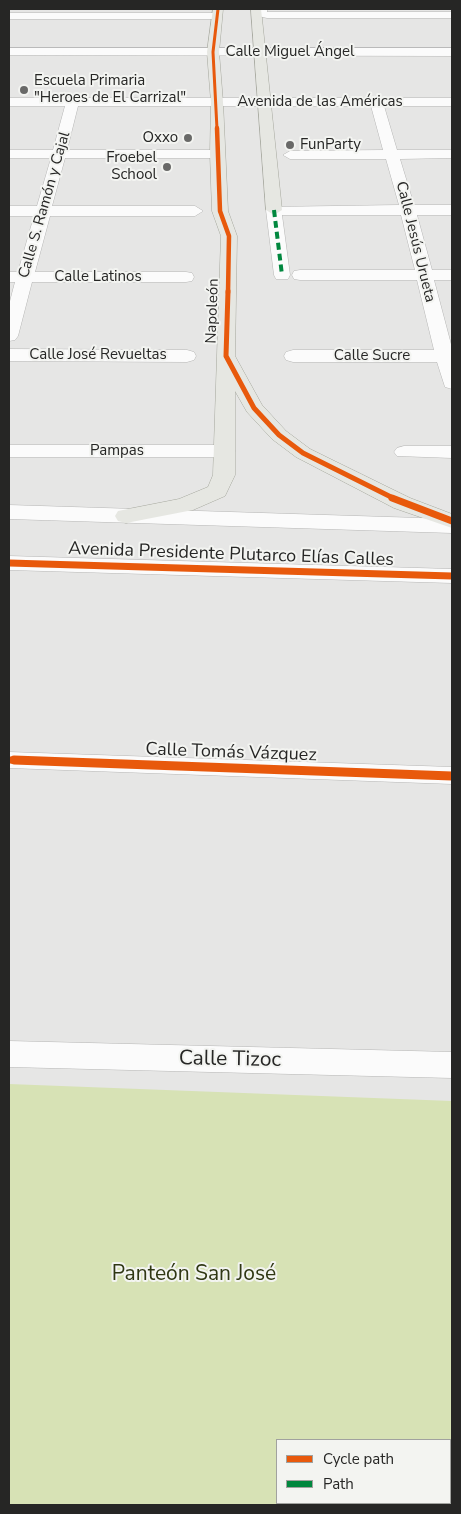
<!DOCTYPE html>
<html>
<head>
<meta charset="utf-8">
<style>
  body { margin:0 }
  #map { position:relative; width:461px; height:1514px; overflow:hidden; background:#e6e6e5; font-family:"Nunito Sans",sans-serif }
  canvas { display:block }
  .frame { position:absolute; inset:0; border:10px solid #262625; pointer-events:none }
  .legend { position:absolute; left:276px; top:1439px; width:175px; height:65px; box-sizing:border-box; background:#f3f4f1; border:1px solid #a1a29f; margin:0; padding:6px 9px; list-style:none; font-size:15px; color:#262625 }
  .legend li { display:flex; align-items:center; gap:10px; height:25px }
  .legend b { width:25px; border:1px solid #a1a29f }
</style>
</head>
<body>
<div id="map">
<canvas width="461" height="1514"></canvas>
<div class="frame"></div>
<ul class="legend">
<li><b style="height:6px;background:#e8590c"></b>Cycle path</li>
<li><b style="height:6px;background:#00873e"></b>Path</li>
</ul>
</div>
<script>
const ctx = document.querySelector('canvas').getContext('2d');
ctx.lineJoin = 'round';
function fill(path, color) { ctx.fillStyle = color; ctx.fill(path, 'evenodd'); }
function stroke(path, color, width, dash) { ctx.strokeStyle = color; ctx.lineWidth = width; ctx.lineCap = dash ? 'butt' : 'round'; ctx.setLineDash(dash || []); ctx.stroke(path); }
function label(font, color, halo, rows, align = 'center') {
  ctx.font = font + ' "Nunito Sans",sans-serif'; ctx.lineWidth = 4; ctx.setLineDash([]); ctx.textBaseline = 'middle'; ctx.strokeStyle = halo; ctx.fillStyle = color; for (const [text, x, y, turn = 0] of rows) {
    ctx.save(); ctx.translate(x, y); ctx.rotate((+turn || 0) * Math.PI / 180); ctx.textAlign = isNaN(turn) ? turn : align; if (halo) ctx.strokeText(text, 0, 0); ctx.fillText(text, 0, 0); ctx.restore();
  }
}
fill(new Path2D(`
  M 9,1084 L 452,1101 L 452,1505 L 9,1505 ZM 277,1440 L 450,1440 L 450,1503 L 277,1503 Z`), '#d7e2b5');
const minor = new Path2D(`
  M 257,9 L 267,9 L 267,12 L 452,12 L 452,18 L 267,18 L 258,16 Z
  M 9,13 L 216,13 L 222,16 L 216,19 L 9,19 Z
  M 452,48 L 452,56 L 9,55 L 9,48 Z
  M 9,98 L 452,98 L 452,106 L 384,106 L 397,150 L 452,150 L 452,158 L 400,159 L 414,205 L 452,205 L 452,215 L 417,215 L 432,270 L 452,270 L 452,280 L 434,280 L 452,348 L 452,389 L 445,387 L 437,362 L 293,362 L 286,360 L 284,356 L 286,352 L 293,350 L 434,350 L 417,280 L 300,280 L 294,279 L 292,275 L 294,271 L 300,270 L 415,270 L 401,215 L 282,215 L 290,275 L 288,279 L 276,279 L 274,275 L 266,210 L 269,207 L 399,205 L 386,159 L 290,159 L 283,155 L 290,151 L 383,150 L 371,106 L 78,106 L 67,150 L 217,150 L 224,154 L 217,158 L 65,158 L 52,206 L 195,206 L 203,211 L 195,216 L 50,216 L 35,272 L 186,272 L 192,273 L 194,277 L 192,281 L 186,282 L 32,282 L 18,336 L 15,340 L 9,341 L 9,305 L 15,282 L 9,282 L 9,272 L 18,272 L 34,216 L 9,216 L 9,206 L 37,206 L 51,158 L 9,158 L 9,150 L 53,150 L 65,106 L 9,106 Z
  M 9,349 L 187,350 L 194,352 L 196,356 L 194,360 L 187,362 L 9,361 Z
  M 9,445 L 225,445 L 232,447 L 235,451 L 232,455 L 225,457 L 9,457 Z
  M 404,446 L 452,446 L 452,458 L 397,456 L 394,452 L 397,448 Z
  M 9,752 L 452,767 L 452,784 L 9,768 Z
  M 9,1041 L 452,1052 L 452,1078 L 9,1067 Z`);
const secondary = new Path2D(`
  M 9,505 L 452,519 L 452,533 L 9,519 Z
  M 9,556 L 452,569 L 452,583 L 9,570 Z`);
const primary = new Path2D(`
  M 213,9 L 223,9 L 219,52 L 223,102 L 228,211 L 237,236 L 235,356 L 262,405 L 286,431 L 310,449 L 410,498 L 452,514 L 452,528 L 394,508 L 296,457 L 272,439 L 247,412 L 235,391 L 235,475 L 225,496 L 193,510 L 126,523 L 118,521 L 115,516 L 118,511 L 179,499 L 208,487 L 213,475 L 221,236 L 212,211 L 210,154 L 211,102 L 207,52 Z
  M 251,9 L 261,9 L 282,210 L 274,215 L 266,210 Z`);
stroke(minor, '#b6b6b5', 1);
stroke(secondary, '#b6b6b5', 1);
stroke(primary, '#a5a79d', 1);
fill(minor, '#fbfbfb');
fill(secondary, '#fbfbfb');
fill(primary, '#e6e7e2');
stroke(new Path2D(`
  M 274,210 L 282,275`), '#00873e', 4, [7, 4]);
stroke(new Path2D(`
  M 217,129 L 213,52 L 218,9`), '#e8590c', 3);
stroke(new Path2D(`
  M 217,128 L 220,211 L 229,236 L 228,293`), '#e8590c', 4.5);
stroke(new Path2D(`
  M 228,291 L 226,356 L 254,408 L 279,435 L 303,453 L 395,499`), '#e8590c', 5);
stroke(new Path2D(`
  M 392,498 L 452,521
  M 9,563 L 452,576
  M 9,760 L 49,761`), '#e8590c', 7);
stroke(new Path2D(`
  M 14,760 L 452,776`), '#e8590c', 9);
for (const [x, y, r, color] of [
  [24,90,5,"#696968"],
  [188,138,5,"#696968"],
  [290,145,5,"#696968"],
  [167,167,5,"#696968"]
]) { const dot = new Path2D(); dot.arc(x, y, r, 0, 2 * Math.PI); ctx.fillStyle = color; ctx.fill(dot); stroke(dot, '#f3f4f1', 2); }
label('15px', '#262625', '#f3f4f1', [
  ["Calle Miguel Ángel",290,52],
  ["Avenida de las Américas",320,102],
  ["Calle S. Ramón y Cajal",45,205,-74],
  ["Calle Jesús Urueta",415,242,76],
  ["Calle Latinos",98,277],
  ["Napoleón",213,311,-88],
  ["Calle José Revueltas",98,355],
  ["Calle Sucre",372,356],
  ["Pampas",117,451]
]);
label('15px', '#262625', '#f3f4f1', [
  ["Escuela Primaria",34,81],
  ["\"Heroes de El Carrizal\"",34,98],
  ["Oxxo",178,138,"right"],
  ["FunParty",300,145],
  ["Froebel",157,158,"right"],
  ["School",157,175,"right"]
], 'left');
label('18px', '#262625', '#f3f4f1', [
  ["Avenida Presidente Plutarco Elías Calles",231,555,2],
  ["Calle Tomás Vázquez",231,753,2]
]);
label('21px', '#262625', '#f3f4f1', [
  ["Calle Tizoc",230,1060,1]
]);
label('21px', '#2f3713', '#f3f4f1', [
  ["Panteón San José",194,1275]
]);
</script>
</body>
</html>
